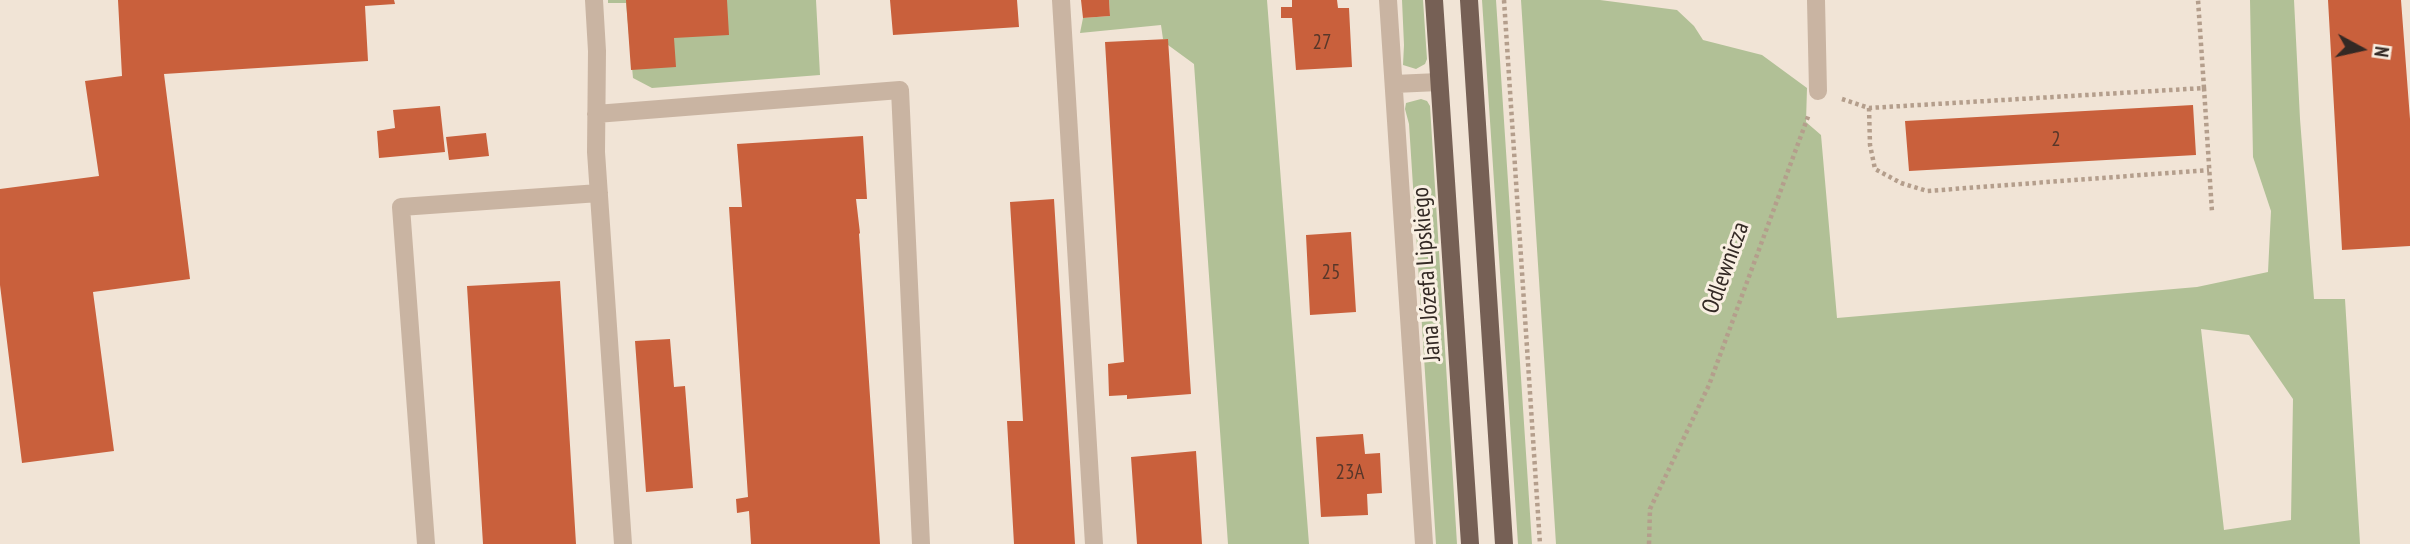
<!DOCTYPE html>
<html>
<head>
<meta charset="utf-8">
<style>
  body { margin:0 }
  #map { position:relative; width:2410px; height:544px; overflow:hidden; background:#f1e4d6; font-family:"PT Sans Narrow",sans-serif }
  canvas { display:block }
  .north { position:absolute; left:2326px; top:14px; width:70px; height:70px; -webkit-text-stroke:5px #f9efe2; paint-order:stroke; rotate:98deg; font-size:19px; font-weight:700; line-height:28px; text-align:center; color:#332924 }
  .north::after { content:''; display:block; margin:auto; width:24px; height:32px; background:#332924; clip-path:polygon(50% 0,100% 100%,50% 72%,0 100%) }
</style>
</head>
<body>
<div id="map">
<canvas width="2410" height="544"></canvas>
<div class="north">N</div>
</div>
<script>
const ctx = document.querySelector('canvas').getContext('2d');
ctx.lineJoin = 'round';
function fill(path, color) { ctx.fillStyle = color; ctx.fill(path, 'evenodd'); }
function stroke(path, color, width, dash) { ctx.strokeStyle = color; ctx.lineWidth = width; ctx.lineCap = dash ? 'butt' : 'round'; ctx.setLineDash(dash || []); ctx.stroke(path); }
function label(font, color, halo, rows, align = 'center') {
  ctx.font = font + ' "PT Sans Narrow",sans-serif'; ctx.lineWidth = 6; ctx.setLineDash([]); ctx.textBaseline = 'middle'; ctx.strokeStyle = halo; ctx.fillStyle = color; for (const [text, x, y, turn = 0] of rows) {
    ctx.save(); ctx.translate(x, y); ctx.rotate((+turn || 0) * Math.PI / 180); ctx.textAlign = isNaN(turn) ? turn : align; if (halo) ctx.strokeText(text, 0, 0); ctx.fillText(text, 0, 0); ctx.restore();
  }
}
fill(new Path2D(`
  M 608,0 L 816,0 L 820,75 L 652,88 L 633,78 L 626,3 L 608,3 Z
  M 1109,0 L 1267,0 L 1309,544 L 1228,544 L 1194,64 L 1168,45 L 1167,39 L 1163,39 L 1161,25 L 1080,33 L 1083,18 L 1110,16 Z
  M 1402,0 L 1423,0 L 1427,59 L 1425,64 L 1416,69 L 1403,65 L 1404,45 Z
  M 1482,0 L 1496,0 L 1532,544 L 1518,544 Z
  M 1521,0 L 1600,0 L 1677,10 L 1694,26 L 1703,40 L 1762,55 L 1807,88 L 1806,122 L 1821,135 L 1837,318 L 2197,287 L 2268,272 L 2271,211 L 2253,157 L 2250,0 L 2294,0 L 2300,119 L 2314,299 L 2345,299 L 2360,544 L 1556,544 ZM 2201,329 L 2249,335 L 2293,399 L 2291,520 L 2224,530 Z
  M 1421,99 L 1427,101 L 1430,106 L 1457,544 L 1436,544 L 1409,124 L 1405,109 L 1406,103 Z`), '#b1c096');
fill(new Path2D(`
  M 118,0 L 394,0 L 395,4 L 365,6 L 368,61 L 164,74 L 190,279 L 93,292 L 114,451 L 22,463 L 0,285 L 0,189 L 99,176 L 85,81 L 122,76 Z
  M 626,0 L 727,0 L 729,35 L 674,38 L 676,67 L 631,70 Z
  M 890,0 L 1017,0 L 1019,27 L 893,35 Z
  M 1081,0 L 1109,0 L 1110,16 L 1083,18 Z
  M 1292,0 L 1337,0 L 1338,8 L 1349,8 L 1352,67 L 1296,70 L 1292,18 L 1281,18 L 1281,7 L 1292,7 Z
  M 2328,0 L 2401,0 L 2410,119 L 2410,246 L 2342,250 Z
  M 1168,39 L 1191,394 L 1127,399 L 1127,395 L 1109,396 L 1108,364 L 1124,362 L 1105,42 Z
  M 2193,105 L 2196,155 L 1909,171 L 1905,121 Z
  M 440,106 L 445,152 L 379,158 L 377,131 L 395,128 L 393,110 Z
  M 486,133 L 489,156 L 449,160 L 446,137 Z
  M 863,136 L 867,199 L 856,199 L 860,233 L 859,234 L 880,544 L 751,544 L 749,511 L 737,513 L 736,499 L 748,497 L 729,207 L 742,207 L 737,144 Z
  M 1054,199 L 1075,544 L 1014,544 L 1007,421 L 1023,421 L 1010,202 Z
  M 1351,232 L 1356,312 L 1310,315 L 1306,235 Z
  M 560,281 L 576,544 L 483,544 L 467,286 Z
  M 670,339 L 674,387 L 685,386 L 693,488 L 646,492 L 635,341 Z
  M 1363,434 L 1365,454 L 1380,453 L 1382,493 L 1367,494 L 1368,515 L 1321,517 L 1316,437 Z
  M 1196,451 L 1202,544 L 1137,544 L 1131,457 Z`), '#c9603c');
stroke(new Path2D(`
  M 1504,0 L 1540,544
  M 2204,88 L 2212,212
  M 1842,99 L 1869,108 L 2204,88 L 2198,0
  M 1869,108 L 1870,145 L 1875,169 L 1901,183 L 1927,191 L 2209,170
  M 1649,544 L 1650,509 L 1709,385 L 1809,114`), '#b49e8c', 4.5, [3.5, 3.5]);
stroke(new Path2D(`
  M 594,0 L 597,51 L 596,152 L 623,544
  M 1061,0 L 1094,544
  M 1388,0 L 1424,544
  M 1816,0 L 1818,91
  M 1394,84 L 1439,82
  M 596,114 L 900,90 L 921,544
  M 426,544 L 401,207 L 599,193`), '#c9b4a2', 18);
stroke(new Path2D(`
  M 1434,0 L 1470,544
  M 1469,0 L 1504,544`), '#766055', 18);
label('21px', '#58372a', null, [
  ["27",1322,43],
  ["2",2056,140],
  ["25",1331,273],
  ["23A",1350,473]
]);
label('24px', '#332924', '#f9efe2', [
  ["Odlewnicza",1726,268,-70],
  ["Jana Józefa Lipskiego",1427,274,-94]
]);
</script>
</body>
</html>
